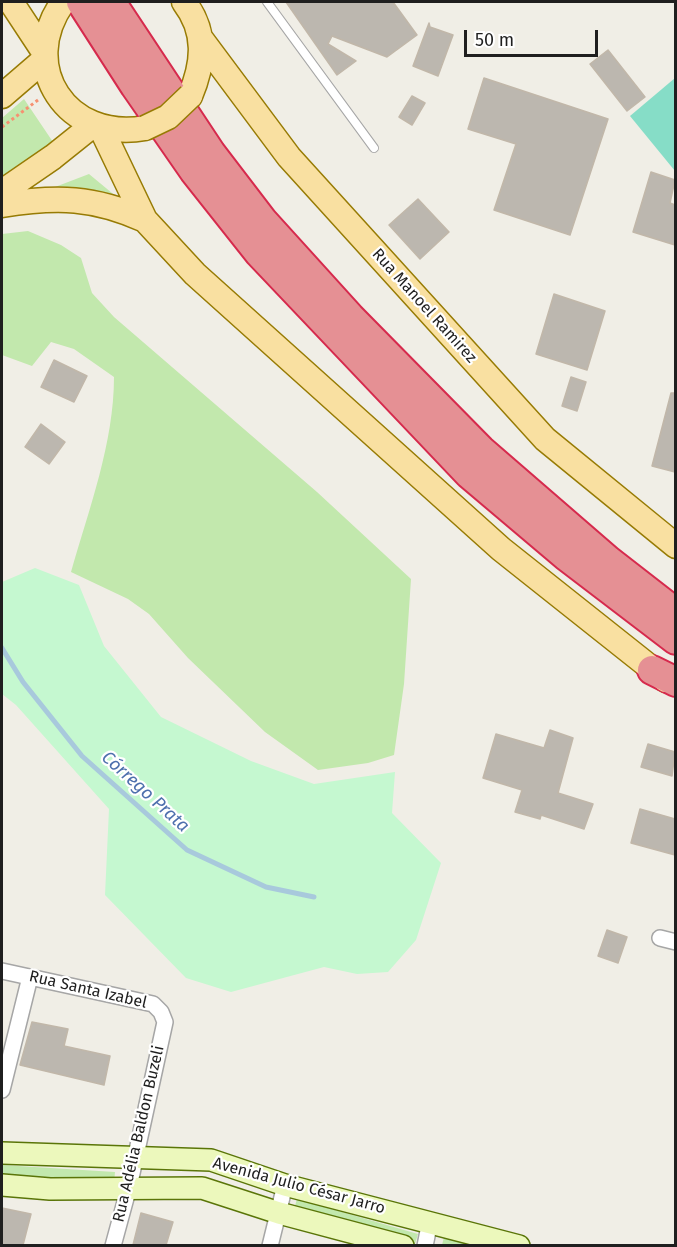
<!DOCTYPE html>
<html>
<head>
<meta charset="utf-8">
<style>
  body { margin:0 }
  #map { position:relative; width:677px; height:1247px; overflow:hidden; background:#f0eee6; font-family:"Fira Sans",sans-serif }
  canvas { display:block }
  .frame { position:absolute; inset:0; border:3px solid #1f1f1f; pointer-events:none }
  .scale { position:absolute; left:464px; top:30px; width:134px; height:27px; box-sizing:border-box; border:3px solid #1f1f1f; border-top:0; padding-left:8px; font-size:18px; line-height:21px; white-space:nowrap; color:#1f1f1f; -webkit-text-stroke:4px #fff; paint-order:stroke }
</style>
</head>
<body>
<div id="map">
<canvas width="677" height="1247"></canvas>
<div class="frame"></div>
<div class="scale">50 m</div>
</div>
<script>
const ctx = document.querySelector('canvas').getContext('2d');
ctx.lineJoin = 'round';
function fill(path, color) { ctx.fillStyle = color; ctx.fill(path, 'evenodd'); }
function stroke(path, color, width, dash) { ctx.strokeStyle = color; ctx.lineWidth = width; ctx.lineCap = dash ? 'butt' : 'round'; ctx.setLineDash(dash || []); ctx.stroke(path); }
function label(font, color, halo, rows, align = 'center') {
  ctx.font = font + ' "Fira Sans",sans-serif'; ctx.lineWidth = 4.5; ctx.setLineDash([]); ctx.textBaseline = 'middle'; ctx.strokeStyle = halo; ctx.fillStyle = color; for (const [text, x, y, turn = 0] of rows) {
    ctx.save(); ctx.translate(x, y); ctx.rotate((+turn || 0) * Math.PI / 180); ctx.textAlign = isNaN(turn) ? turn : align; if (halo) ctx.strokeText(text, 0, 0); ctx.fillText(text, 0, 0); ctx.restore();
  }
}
fill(new Path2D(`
  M 24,99 L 55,145 L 2,184 L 2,118 Z
  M 89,174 L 118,198 L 42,192 Z
  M 28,231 L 61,245 L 81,258 L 92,293 L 114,317 L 317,492 L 411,579 L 404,684 L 394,755 L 368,763 L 318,770 L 265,732 L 188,658 L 149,614 L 128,599 L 71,572 C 89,509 114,443 114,377 L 74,349 L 51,342 L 32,366 L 2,355 L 2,234 Z
  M 2,1165 L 115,1172 L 114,1183 L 2,1176 Z
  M 297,1199 L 418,1234 L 415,1244 L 294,1209 Z
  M 444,1237 L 474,1245 L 442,1245 Z`), '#c2e8ad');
fill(new Path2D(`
  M 35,568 L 79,585 L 104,646 L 161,717 L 251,761 L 314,784 L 395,772 L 392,813 L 441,863 L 416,940 L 388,972 L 357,974 L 324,967 L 231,992 L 186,978 L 105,895 L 109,809 L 16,705 L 2,694 L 2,582 Z`), '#c5f8d0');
fill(new Path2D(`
  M 675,78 L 675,171 L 630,116 Z`), '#86ddc7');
stroke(new Path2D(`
  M 2,648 L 23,682 L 82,756 L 187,850 L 266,887 L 314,897`), '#a8c9dc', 5);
const building = new Path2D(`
  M 286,2 L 393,2 L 417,35 L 387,57 L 332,36 L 328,44 L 356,61 L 337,75 Z
  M 429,23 L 430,27 L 453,35 L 438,76 L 413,66 Z
  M 608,50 L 645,97 L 627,111 L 590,64 Z
  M 484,78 L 608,119 L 570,235 L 494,210 L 516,144 L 468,129 Z
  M 412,96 L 425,103 L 412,125 L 399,117 Z
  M 651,172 L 675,180 L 670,203 L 675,205 L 675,245 L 633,232 Z
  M 418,199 L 449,232 L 420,259 L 389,225 Z
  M 554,294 L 605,311 L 587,370 L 536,354 Z
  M 54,360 L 87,376 L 74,402 L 41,387 Z
  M 571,377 L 586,382 L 577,411 L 562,406 Z
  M 671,393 L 675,393 L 675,472 L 652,466 Z
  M 41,424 L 65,442 L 49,464 L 25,447 Z
  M 550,730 L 573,738 L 558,793 L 593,804 L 584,829 L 541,815 L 540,819 L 515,812 L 522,790 L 483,778 L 496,734 L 544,748 Z
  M 648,744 L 675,752 L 672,776 L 641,767 Z
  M 640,809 L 675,819 L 675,855 L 631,843 Z
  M 607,930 L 627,937 L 618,963 L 598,956 Z
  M 32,1022 L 68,1029 L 64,1046 L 110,1056 L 104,1085 L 20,1065 Z
  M 2,1208 L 31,1214 L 23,1245 L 2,1245 Z
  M 141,1213 L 173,1222 L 166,1245 L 133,1245 Z`);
fill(building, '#bcb7af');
stroke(building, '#c1b7a9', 1.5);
const lane = new Path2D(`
  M 267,2 L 374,148`);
const street = new Path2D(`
  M 660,938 L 676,942
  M 2,971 L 153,1004 L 161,1012 L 165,1022 L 129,1187 L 113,1246
  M 2,1090 L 30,977
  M 270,1246 L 285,1185
  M 425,1246 L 430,1221`);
const secondary = new Path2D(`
  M 2,1153 L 211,1160 L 285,1185 L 519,1246
  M 2,1185 L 50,1189 L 202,1188 L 279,1213 L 403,1246`);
const primary = new Path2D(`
  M 11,2 L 44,52
  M 63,2 C 17,67 67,142 145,128
  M 184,2 C 207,32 204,63 190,96
  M 201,39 L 289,157 L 545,439 L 676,546
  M 2,96 L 45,59
  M 101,128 L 145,220 L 195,274 L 501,549 L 666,680
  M 2,192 L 53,157 L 93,125
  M 2,205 C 57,196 94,197 145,220`);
const highway = new Path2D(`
  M 81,2 L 135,86 L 194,171 L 259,253 L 469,474 L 566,556 L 676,640
  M 111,2 L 211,153 L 263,221 L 350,317 L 481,450 L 608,560 L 676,613
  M 652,670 L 676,682`);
stroke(lane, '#a6a6a6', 10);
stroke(street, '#a6a6a6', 18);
stroke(secondary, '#5a7508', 24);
stroke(primary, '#977b04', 27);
stroke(highway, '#d62a4d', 32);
stroke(new Path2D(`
  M 2,127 L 38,100`), '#f69171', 3, [3, 3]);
stroke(lane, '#fff', 8);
stroke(street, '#fff', 15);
stroke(secondary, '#ecf8bc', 21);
stroke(primary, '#f9e0a1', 24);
stroke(highway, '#e59094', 28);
const primaryBridge = new Path2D(`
  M 145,128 L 168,117 L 190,96`);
stroke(primaryBridge, '#977b04', 27, []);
stroke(primaryBridge, '#f9e0a1', 24);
label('16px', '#1f1f1f', '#fff', [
  ["Rua Manoel Ramirez",424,306,48],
  ["Rua Santa Izabel",88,990,13],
  ["Rua Adélia Baldon Buzeli",139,1134,-77],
  ["Avenida Julio César Jarro",299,1186,15]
]);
label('italic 18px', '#4e70ad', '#fff', [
  ["Córrego Prata",145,792,42]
]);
</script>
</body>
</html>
